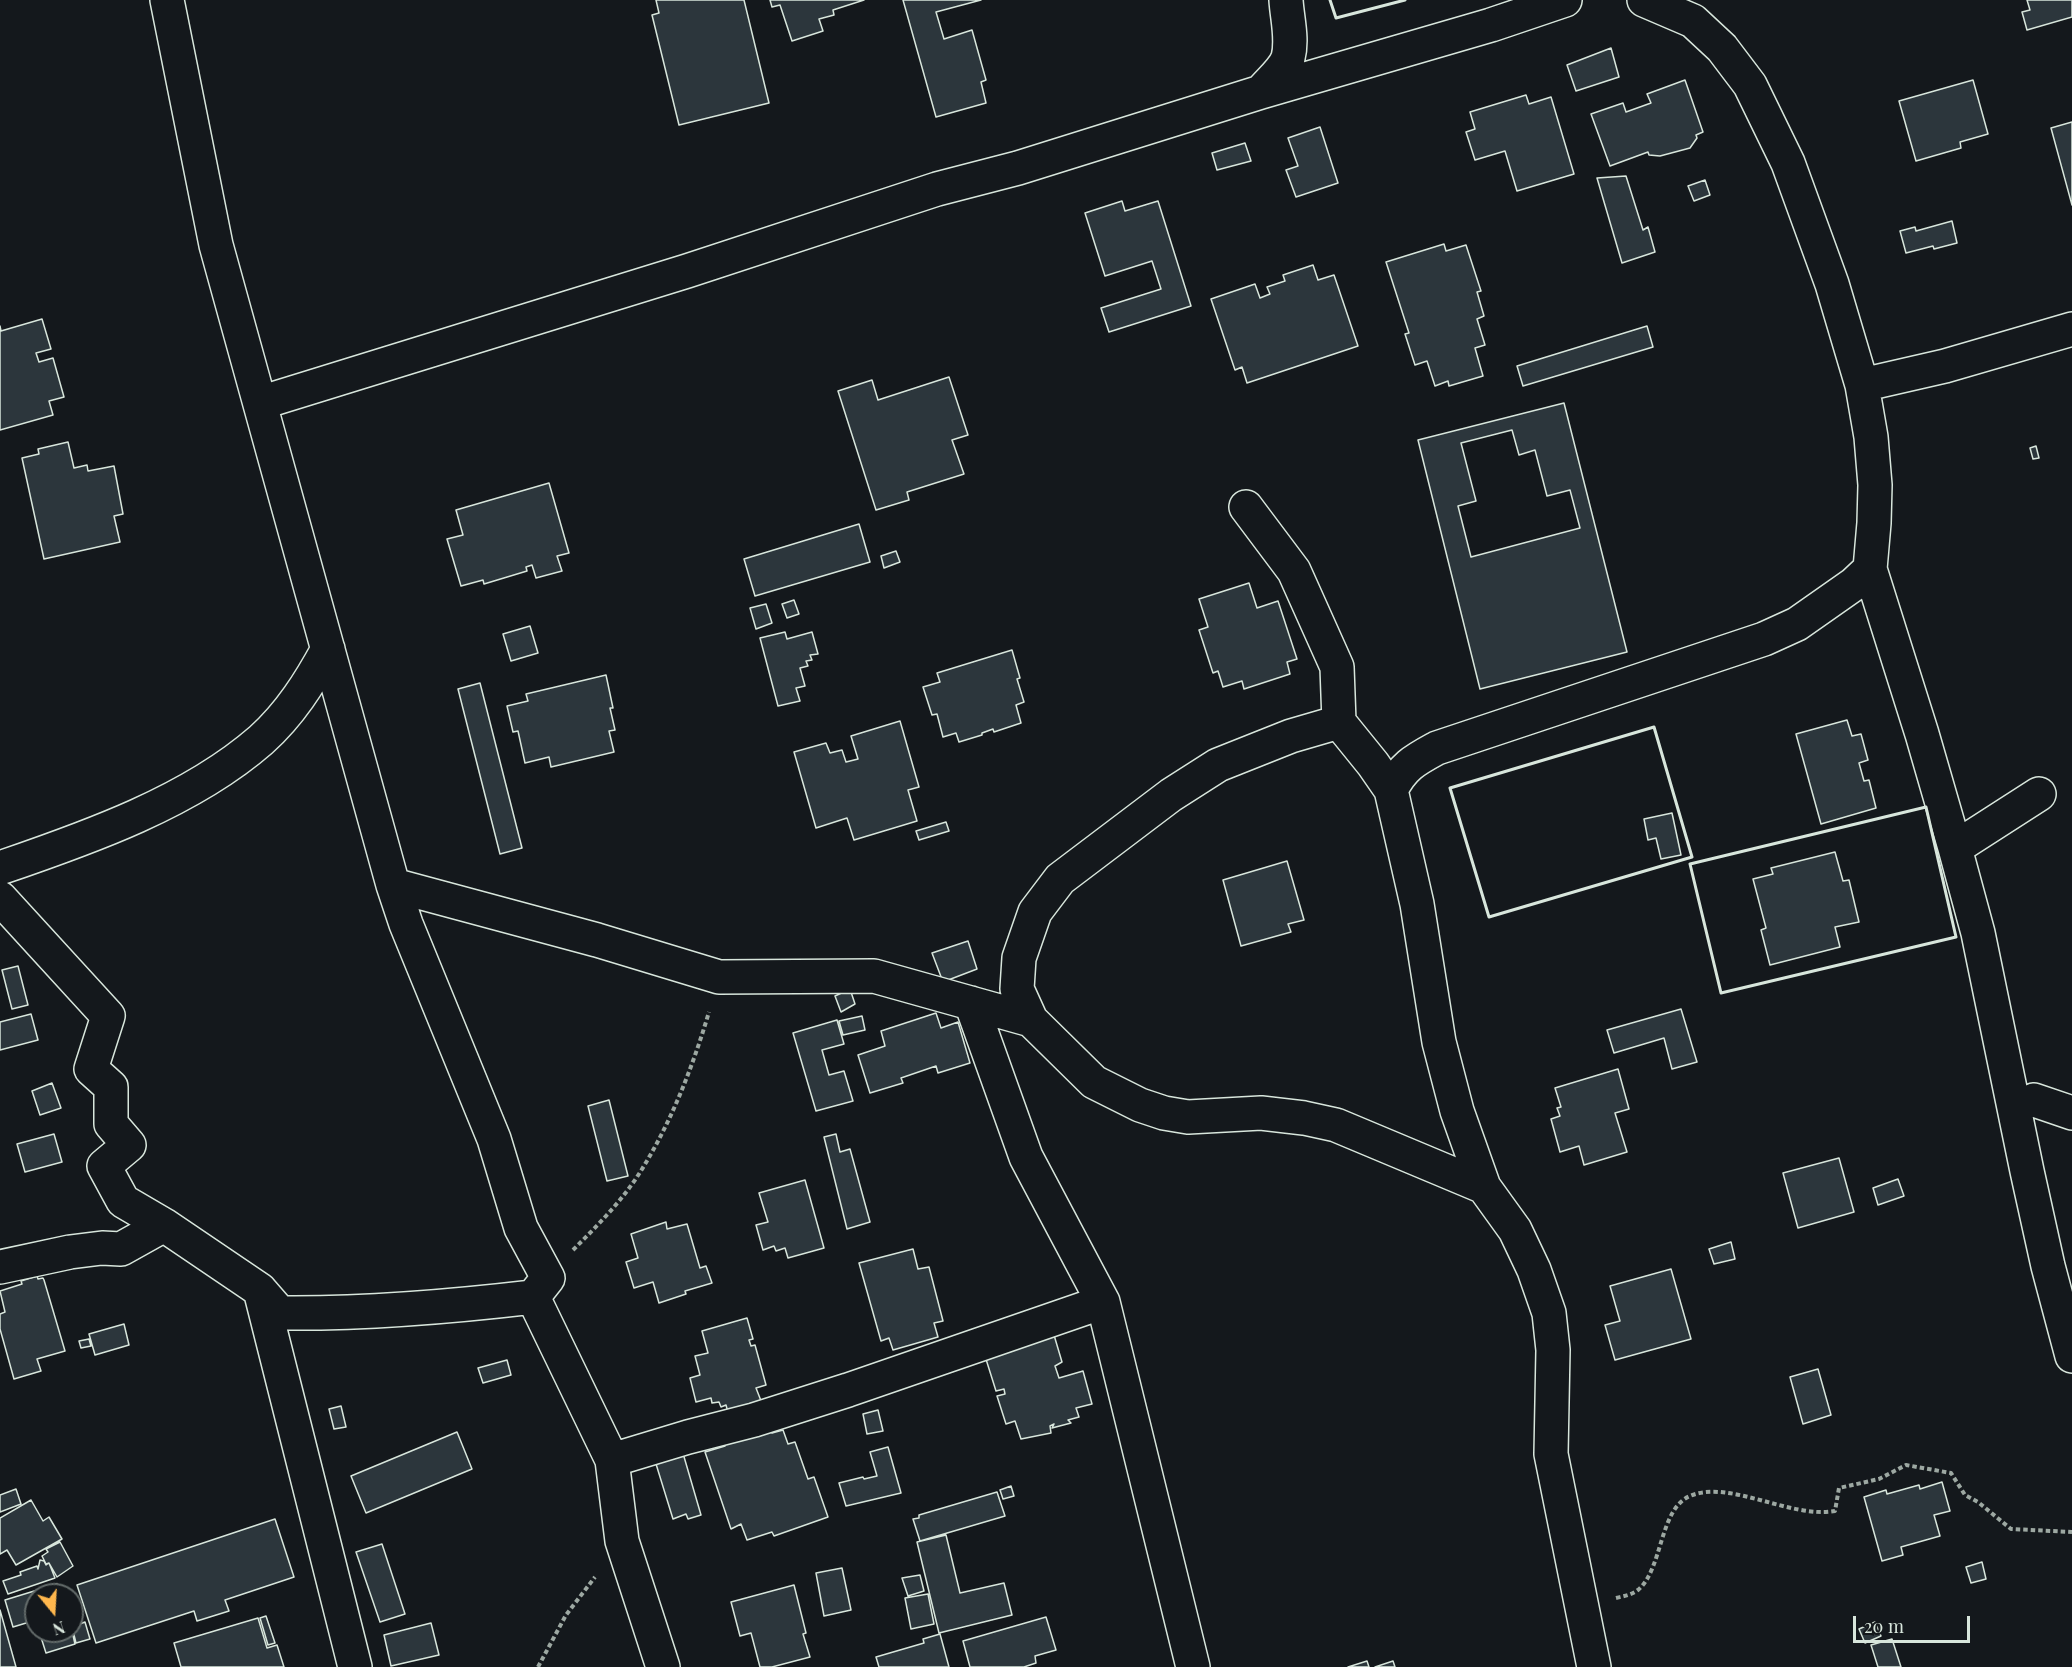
<!DOCTYPE html>
<html>
<head>
<meta charset="utf-8">
<style>
  body { margin:0 }
  #map { position:relative; width:2072px; height:1667px; overflow:hidden; background:#14181c; font-family:"Playfair Display",serif }
  canvas { display:block }
  .north { position:absolute; left:24px; top:1583px; width:60px; height:60px; box-sizing:border-box; background:#14181c; border:2px solid #626a69; border-radius:50%; rotate:162deg; font-size:16px; font-weight:700; line-height:24px; text-align:center; color:#d8e6dc }
  .north::after { content:''; display:block; margin:auto; width:21px; height:27px; background:#ffb74d; clip-path:polygon(50% 0,100% 100%,50% 72%,0 100%) }
  .scale { position:absolute; left:1853px; top:1616px; width:117px; height:27px; box-sizing:border-box; border:3px solid #d8e6dc; border-top:0; padding-left:8px; font-size:18px; line-height:21px; white-space:nowrap; color:#d8e6dc; -webkit-text-stroke:4px #14181c; paint-order:stroke }
</style>
</head>
<body>
<div id="map">
<canvas width="2072" height="1667"></canvas>
<div class="north">N</div>
<div class="scale">20 m</div>
</div>
<script>
const ctx = document.querySelector('canvas').getContext('2d');
ctx.lineJoin = 'round';
function fill(path, color) { ctx.fillStyle = color; ctx.fill(path, 'evenodd'); }
function stroke(path, color, width, dash) { ctx.strokeStyle = color; ctx.lineWidth = width; ctx.lineCap = dash ? 'butt' : 'round'; ctx.setLineDash(dash || []); ctx.stroke(path); }
const building = new Path2D(`
  M 656,0 L 744,0 L 769,103 L 679,125 L 652,15 L 659,13 Z
  M 770,0 L 864,0 L 833,10 L 834,15 L 819,19 L 823,31 L 792,41 L 780,5 L 772,7 Z
  M 903,0 L 981,0 L 936,12 L 944,39 L 972,30 L 986,80 L 981,82 L 986,103 L 936,117 Z
  M 2027,0 L 2072,0 L 2072,17 L 2027,30 L 2022,12 L 2030,10 Z
  M 1611,48 L 1619,77 L 1576,91 L 1567,65 Z
  M 1685,80 L 1703,132 L 1696,135 L 1697,138 L 1690,148 L 1660,156 L 1649,155 L 1648,152 L 1610,166 L 1591,114 L 1623,103 L 1626,112 L 1651,103 L 1647,94 Z
  M 1973,80 L 1988,134 L 1960,142 L 1961,148 L 1916,161 L 1899,101 Z
  M 1526,95 L 1529,104 L 1551,97 L 1574,174 L 1517,191 L 1505,151 L 1475,160 L 1466,132 L 1475,129 L 1470,112 Z
  M 2072,122 L 2072,205 L 2051,128 Z
  M 1320,127 L 1338,183 L 1296,197 L 1286,170 L 1298,166 L 1288,138 Z
  M 1245,143 L 1251,161 L 1217,170 L 1212,153 Z
  M 1626,176 L 1643,230 L 1648,227 L 1655,252 L 1622,263 L 1597,178 Z
  M 1705,180 L 1710,195 L 1694,201 L 1688,186 Z
  M 1122,201 L 1125,211 L 1158,201 L 1191,306 L 1109,332 L 1101,308 L 1161,289 L 1152,261 L 1105,276 L 1085,213 Z
  M 1952,221 L 1957,243 L 1934,249 L 1933,246 L 1906,253 L 1900,231 L 1915,227 L 1916,231 Z
  M 1444,244 L 1446,251 L 1466,245 L 1481,291 L 1477,292 L 1484,316 L 1477,319 L 1485,345 L 1475,348 L 1483,376 L 1449,386 L 1448,381 L 1435,386 L 1427,361 L 1415,365 L 1405,334 L 1409,333 L 1386,262 Z
  M 1313,265 L 1318,280 L 1334,275 L 1358,346 L 1247,383 L 1242,367 L 1235,370 L 1211,299 L 1255,284 L 1260,298 L 1270,294 L 1267,287 L 1285,281 L 1283,275 Z
  M 42,319 L 51,349 L 36,353 L 39,362 L 53,358 L 64,397 L 49,401 L 53,415 L 0,430 L 0,326 L 1,331 Z
  M 1647,326 L 1653,347 L 1523,386 L 1517,366 Z
  M 949,377 L 968,435 L 952,440 L 964,474 L 907,492 L 909,500 L 876,510 L 838,391 L 872,380 L 878,400 Z
  M 1564,403 L 1627,652 L 1480,689 L 1418,440 Z
  M 1512,430 L 1519,455 L 1535,450 L 1547,496 L 1570,490 L 1580,528 L 1471,557 L 1458,506 L 1476,501 L 1461,443 Z
  M 68,442 L 74,468 L 87,465 L 88,471 L 114,466 L 123,514 L 114,516 L 120,542 L 44,559 L 22,458 L 39,454 L 38,449 Z
  M 2036,446 L 2039,458 L 2033,459 L 2030,448 Z
  M 549,483 L 569,553 L 557,556 L 562,571 L 536,578 L 532,565 L 526,567 L 527,571 L 484,584 L 483,580 L 461,586 L 447,539 L 463,535 L 456,510 Z
  M 859,524 L 870,562 L 755,596 L 744,559 Z
  M 896,551 L 900,562 L 884,568 L 881,556 Z
  M 1249,583 L 1257,608 L 1278,601 L 1297,659 L 1287,662 L 1290,674 L 1244,689 L 1242,681 L 1223,687 L 1218,671 L 1213,673 L 1199,630 L 1208,627 L 1199,599 Z
  M 794,600 L 799,614 L 787,618 L 782,604 Z
  M 766,604 L 772,623 L 756,629 L 750,608 Z
  M 530,626 L 538,653 L 511,661 L 503,634 Z
  M 785,632 L 787,639 L 812,632 L 818,654 L 810,655 L 812,660 L 806,661 L 808,666 L 800,668 L 805,686 L 796,688 L 800,701 L 778,706 L 760,638 Z
  M 1012,650 L 1020,678 L 1017,679 L 1024,702 L 1016,705 L 1021,723 L 994,732 L 993,729 L 982,733 L 982,735 L 959,742 L 956,733 L 943,737 L 937,714 L 932,715 L 923,687 L 940,682 L 937,673 Z
  M 606,675 L 613,708 L 610,708 L 615,730 L 609,731 L 614,752 L 551,767 L 549,757 L 525,763 L 518,731 L 513,732 L 507,706 L 528,701 L 526,694 Z
  M 480,683 L 522,848 L 500,854 L 458,689 Z
  M 1847,720 L 1852,736 L 1861,734 L 1868,760 L 1859,763 L 1864,781 L 1869,780 L 1876,808 L 1821,824 L 1796,734 Z
  M 900,721 L 919,787 L 908,790 L 917,821 L 854,840 L 847,818 L 816,828 L 794,752 L 826,743 L 830,753 L 842,750 L 846,762 L 858,759 L 851,736 Z
  M 1672,813 L 1681,855 L 1661,859 L 1656,838 L 1648,840 L 1644,819 Z
  M 946,822 L 949,831 L 919,840 L 916,831 Z
  M 1835,852 L 1843,881 L 1849,880 L 1859,922 L 1835,927 L 1840,947 L 1770,965 L 1761,930 L 1766,928 L 1753,879 L 1773,874 L 1771,868 Z
  M 1287,861 L 1304,920 L 1288,924 L 1291,932 L 1241,946 L 1223,880 Z
  M 968,941 L 977,969 L 943,982 L 932,953 Z
  M 18,966 L 28,1005 L 12,1009 L 2,970 Z
  M 850,989 L 855,1004 L 841,1012 L 835,996 Z
  M 1681,1009 L 1697,1062 L 1672,1069 L 1664,1038 L 1614,1053 L 1607,1030 Z
  M 936,1013 L 941,1028 L 958,1022 L 970,1063 L 938,1073 L 936,1066 L 901,1078 L 903,1083 L 870,1093 L 858,1055 L 885,1046 L 881,1031 Z
  M 31,1014 L 38,1040 L 0,1050 L 0,1022 Z
  M 862,1016 L 865,1030 L 843,1035 L 839,1021 Z
  M 837,1020 L 844,1044 L 822,1050 L 829,1075 L 844,1071 L 853,1101 L 816,1111 L 793,1033 Z
  M 1618,1069 L 1629,1109 L 1615,1113 L 1627,1152 L 1584,1165 L 1579,1146 L 1560,1152 L 1551,1119 L 1560,1116 L 1557,1108 L 1561,1107 L 1555,1088 Z
  M 52,1083 L 61,1108 L 40,1115 L 32,1091 Z
  M 609,1100 L 628,1176 L 607,1181 L 588,1106 Z
  M 54,1134 L 62,1162 L 25,1172 L 17,1144 Z
  M 836,1134 L 840,1152 L 850,1149 L 870,1222 L 847,1229 L 824,1137 Z
  M 1839,1158 L 1854,1212 L 1798,1228 L 1783,1173 Z
  M 1898,1179 L 1904,1196 L 1878,1205 L 1873,1188 Z
  M 805,1180 L 824,1248 L 788,1258 L 785,1248 L 776,1251 L 774,1246 L 763,1250 L 756,1225 L 768,1222 L 759,1193 Z
  M 666,1222 L 667,1229 L 687,1224 L 700,1268 L 706,1266 L 712,1283 L 685,1291 L 686,1294 L 659,1303 L 653,1282 L 634,1288 L 626,1262 L 638,1258 L 631,1234 Z
  M 1731,1242 L 1735,1259 L 1714,1264 L 1709,1249 Z
  M 913,1249 L 918,1269 L 929,1267 L 943,1321 L 934,1323 L 938,1337 L 893,1350 L 889,1338 L 881,1341 L 859,1263 Z
  M 1671,1269 L 1691,1339 L 1615,1360 L 1605,1325 L 1620,1321 L 1610,1286 Z
  M 37,1276 L 38,1279 L 43,1278 L 44,1280 L 65,1351 L 37,1359 L 41,1371 L 14,1379 L 0,1329 L 0,1314 L 5,1312 L 0,1291 L 22,1284 L 21,1281 Z
  M 747,1318 L 753,1339 L 749,1340 L 751,1346 L 755,1345 L 766,1385 L 756,1388 L 765,1411 L 730,1420 L 726,1405 L 721,1407 L 719,1402 L 712,1403 L 711,1398 L 696,1402 L 690,1378 L 700,1375 L 695,1356 L 708,1353 L 702,1331 Z
  M 124,1324 L 129,1345 L 95,1355 L 89,1334 Z
  M 1054,1335 L 1062,1362 L 1055,1366 L 1059,1378 L 1083,1371 L 1092,1404 L 1076,1408 L 1079,1417 L 1068,1420 L 1071,1423 L 1052,1428 L 1054,1424 L 1050,1426 L 1051,1433 L 1021,1439 L 1015,1421 L 1006,1424 L 997,1396 L 1005,1394 L 1004,1389 L 996,1391 L 985,1356 Z
  M 89,1339 L 91,1346 L 81,1348 L 79,1341 Z
  M 507,1360 L 511,1375 L 483,1383 L 478,1368 Z
  M 1818,1369 L 1831,1415 L 1803,1424 L 1790,1377 Z
  M 341,1406 L 346,1427 L 334,1429 L 329,1409 Z
  M 878,1410 L 883,1431 L 867,1434 L 863,1414 Z
  M 767,1418 L 772,1433 L 783,1430 L 788,1444 L 795,1442 L 808,1479 L 814,1477 L 828,1517 L 774,1536 L 772,1532 L 747,1540 L 741,1524 L 731,1529 L 705,1452 L 725,1446 L 721,1434 Z
  M 457,1432 L 472,1469 L 366,1513 L 351,1476 Z
  M 680,1443 L 701,1515 L 688,1519 L 686,1514 L 673,1519 L 652,1451 Z
  M 888,1447 L 901,1493 L 846,1506 L 839,1483 L 863,1477 L 864,1479 L 877,1476 L 870,1452 Z
  M 1942,1482 L 1950,1511 L 1934,1515 L 1940,1536 L 1901,1547 L 1903,1555 L 1882,1561 L 1864,1497 L 1886,1490 L 1887,1494 L 1919,1485 L 1920,1489 Z
  M 1011,1486 L 1014,1496 L 1003,1499 L 1000,1490 Z
  M 16,1489 L 21,1504 L 0,1512 L 0,1495 Z
  M 997,1492 L 1005,1516 L 920,1541 L 913,1519 L 919,1518 L 919,1515 Z
  M 31,1500 L 43,1521 L 49,1517 L 62,1539 L 16,1565 L 7,1550 L 0,1554 L 0,1518 Z
  M 275,1519 L 294,1577 L 225,1600 L 229,1611 L 197,1621 L 194,1611 L 96,1643 L 77,1585 Z
  M 946,1535 L 960,1593 L 1004,1583 L 1012,1615 L 939,1633 L 917,1542 Z
  M 60,1542 L 73,1566 L 57,1577 L 49,1563 L 46,1564 L 42,1556 L 48,1552 L 46,1549 Z
  M 382,1544 L 405,1614 L 380,1622 L 356,1552 Z
  M 40,1560 L 44,1561 L 46,1565 L 49,1563 L 55,1578 L 8,1594 L 3,1581 L 21,1575 L 20,1572 L 37,1566 L 38,1569 Z
  M 1982,1562 L 1986,1579 L 1971,1583 L 1966,1567 Z
  M 842,1568 L 851,1610 L 824,1616 L 816,1573 Z
  M 920,1575 L 924,1591 L 908,1596 L 902,1578 Z
  M 57,1584 L 61,1595 L 36,1595 L 36,1621 L 36,1620 L 13,1627 L 5,1600 Z
  M 794,1585 L 806,1633 L 803,1634 L 810,1657 L 772,1667 L 760,1667 L 751,1633 L 740,1636 L 731,1602 Z
  M 928,1594 L 934,1624 L 911,1629 L 905,1598 Z
  M 0,1610 L 16,1667 L 0,1667 Z
  M 266,1616 L 275,1643 L 268,1645 L 260,1618 Z
  M 1046,1617 L 1056,1650 L 1035,1656 L 1036,1663 L 1024,1667 L 970,1667 L 963,1641 Z
  M 258,1618 L 267,1648 L 277,1645 L 284,1667 L 181,1667 L 174,1643 Z
  M 85,1622 L 90,1639 L 76,1643 L 72,1627 Z
  M 1875,1622 L 1881,1636 L 1865,1643 L 1859,1629 Z
  M 431,1623 L 439,1655 L 391,1666 L 384,1635 Z
  M 39,1631 L 72,1631 L 75,1644 L 46,1653 Z
  M 940,1634 L 949,1667 L 879,1667 L 876,1657 L 924,1643 L 923,1639 Z
  M 1892,1639 L 1901,1667 L 1878,1667 L 1871,1645 Z
  M 1367,1661 L 1369,1667 L 1348,1667 Z
  M 1393,1661 L 1395,1667 L 1375,1667 Z`);
fill(building, '#2c363c');
stroke(building, '#d8e6dc', 1.5);
const street = new Path2D(`
  M 167,0 L 216,245 L 393,885 L 406,924 L 494,1139 L 521,1228 L 548,1278 L 533,1297 L 612,1460 L 622,1541 L 663,1667
  M 1644,0 L 1693,21 L 1722,48 L 1750,85 L 1788,163 L 1832,284 L 1862,385 L 1871,437 L 1875,485 L 1874,523 L 1870,569 L 1922,734 L 1955,848 L 1978,933 L 2027,1171 L 2048,1266 L 2072,1356
  M 1261,92 C 1269,82 1284,70 1288,58 C 1293,39 1287,18 1286,0
  M 1862,385 L 1945,366 L 2072,329
  M 260,403 L 687,271 L 937,189 L 1018,168 L 1261,92 L 1491,25 L 1565,0
  M 1246,507 L 1294,571 L 1337,667 L 1339,722 L 1373,764 L 1391,790
  M 1955,848 L 2039,794
  M 0,868 C 88,838 190,802 261,740 C 290,714 310,682 328,649
  M 393,885 L 597,940 L 719,977 L 874,976 L 1031,1020 L 1094,1082 L 1140,1105 L 1164,1113 L 1188,1117 L 1261,1113 L 1304,1118 L 1336,1125 L 1484,1187
  M 0,898 L 108,1016 L 91,1069 L 111,1087 L 111,1124 L 129,1145 L 104,1166 L 123,1201 L 164,1225
  M 971,1003 L 1026,1157 L 1103,1302 L 1193,1667
  M 1031,1020 L 1017,989 L 1019,958 L 1035,912 L 1060,879 L 1171,795 L 1218,765 L 1291,736 L 1339,722
  M 2034,1100 L 2072,1113
  M 0,1267 L 70,1252 L 102,1248 L 121,1249 L 164,1225 L 260,1290 L 355,1667
  M 260,1290 L 280,1313 C 365,1314 448,1307 533,1297
  M 612,1460 L 688,1437 L 754,1420 L 848,1390 L 1103,1302
  M 1594,1667 L 1551,1454 L 1553,1350 L 1549,1313 L 1534,1270 L 1515,1230 L 1484,1187 L 1457,1111 L 1439,1042 L 1417,904 L 1391,790 C 1403,766 1415,760 1437,748 L 1764,639 L 1797,624 L 1854,584 L 1870,569`);
stroke(street, '#d8e6dc', 36);
stroke(new Path2D(`
  M 573,1250 C 596,1227 619,1204 637,1177 C 670,1126 692,1069 709,1012
  M 1616,1598 C 1624,1596 1631,1595 1638,1590 C 1663,1569 1659,1509 1690,1496 C 1729,1479 1791,1519 1835,1511 L 1839,1488 L 1879,1479 L 1906,1465 L 1951,1473 L 1965,1495 L 1978,1502 L 2011,1529 L 2072,1532
  M 538,1667 L 566,1615 L 595,1577`), '#9da8a2', 4, [4.5, 3]);
stroke(street, '#14181c', 33);
stroke(new Path2D(`
  M 1330,0 L 1336,18 L 1405,0
  M 1654,727 L 1692,857 L 1489,917 L 1450,788 Z
  M 1926,807 L 1956,937 L 1721,993 L 1690,864 Z`), '#d8e6dc', 3);
</script>
</body>
</html>
